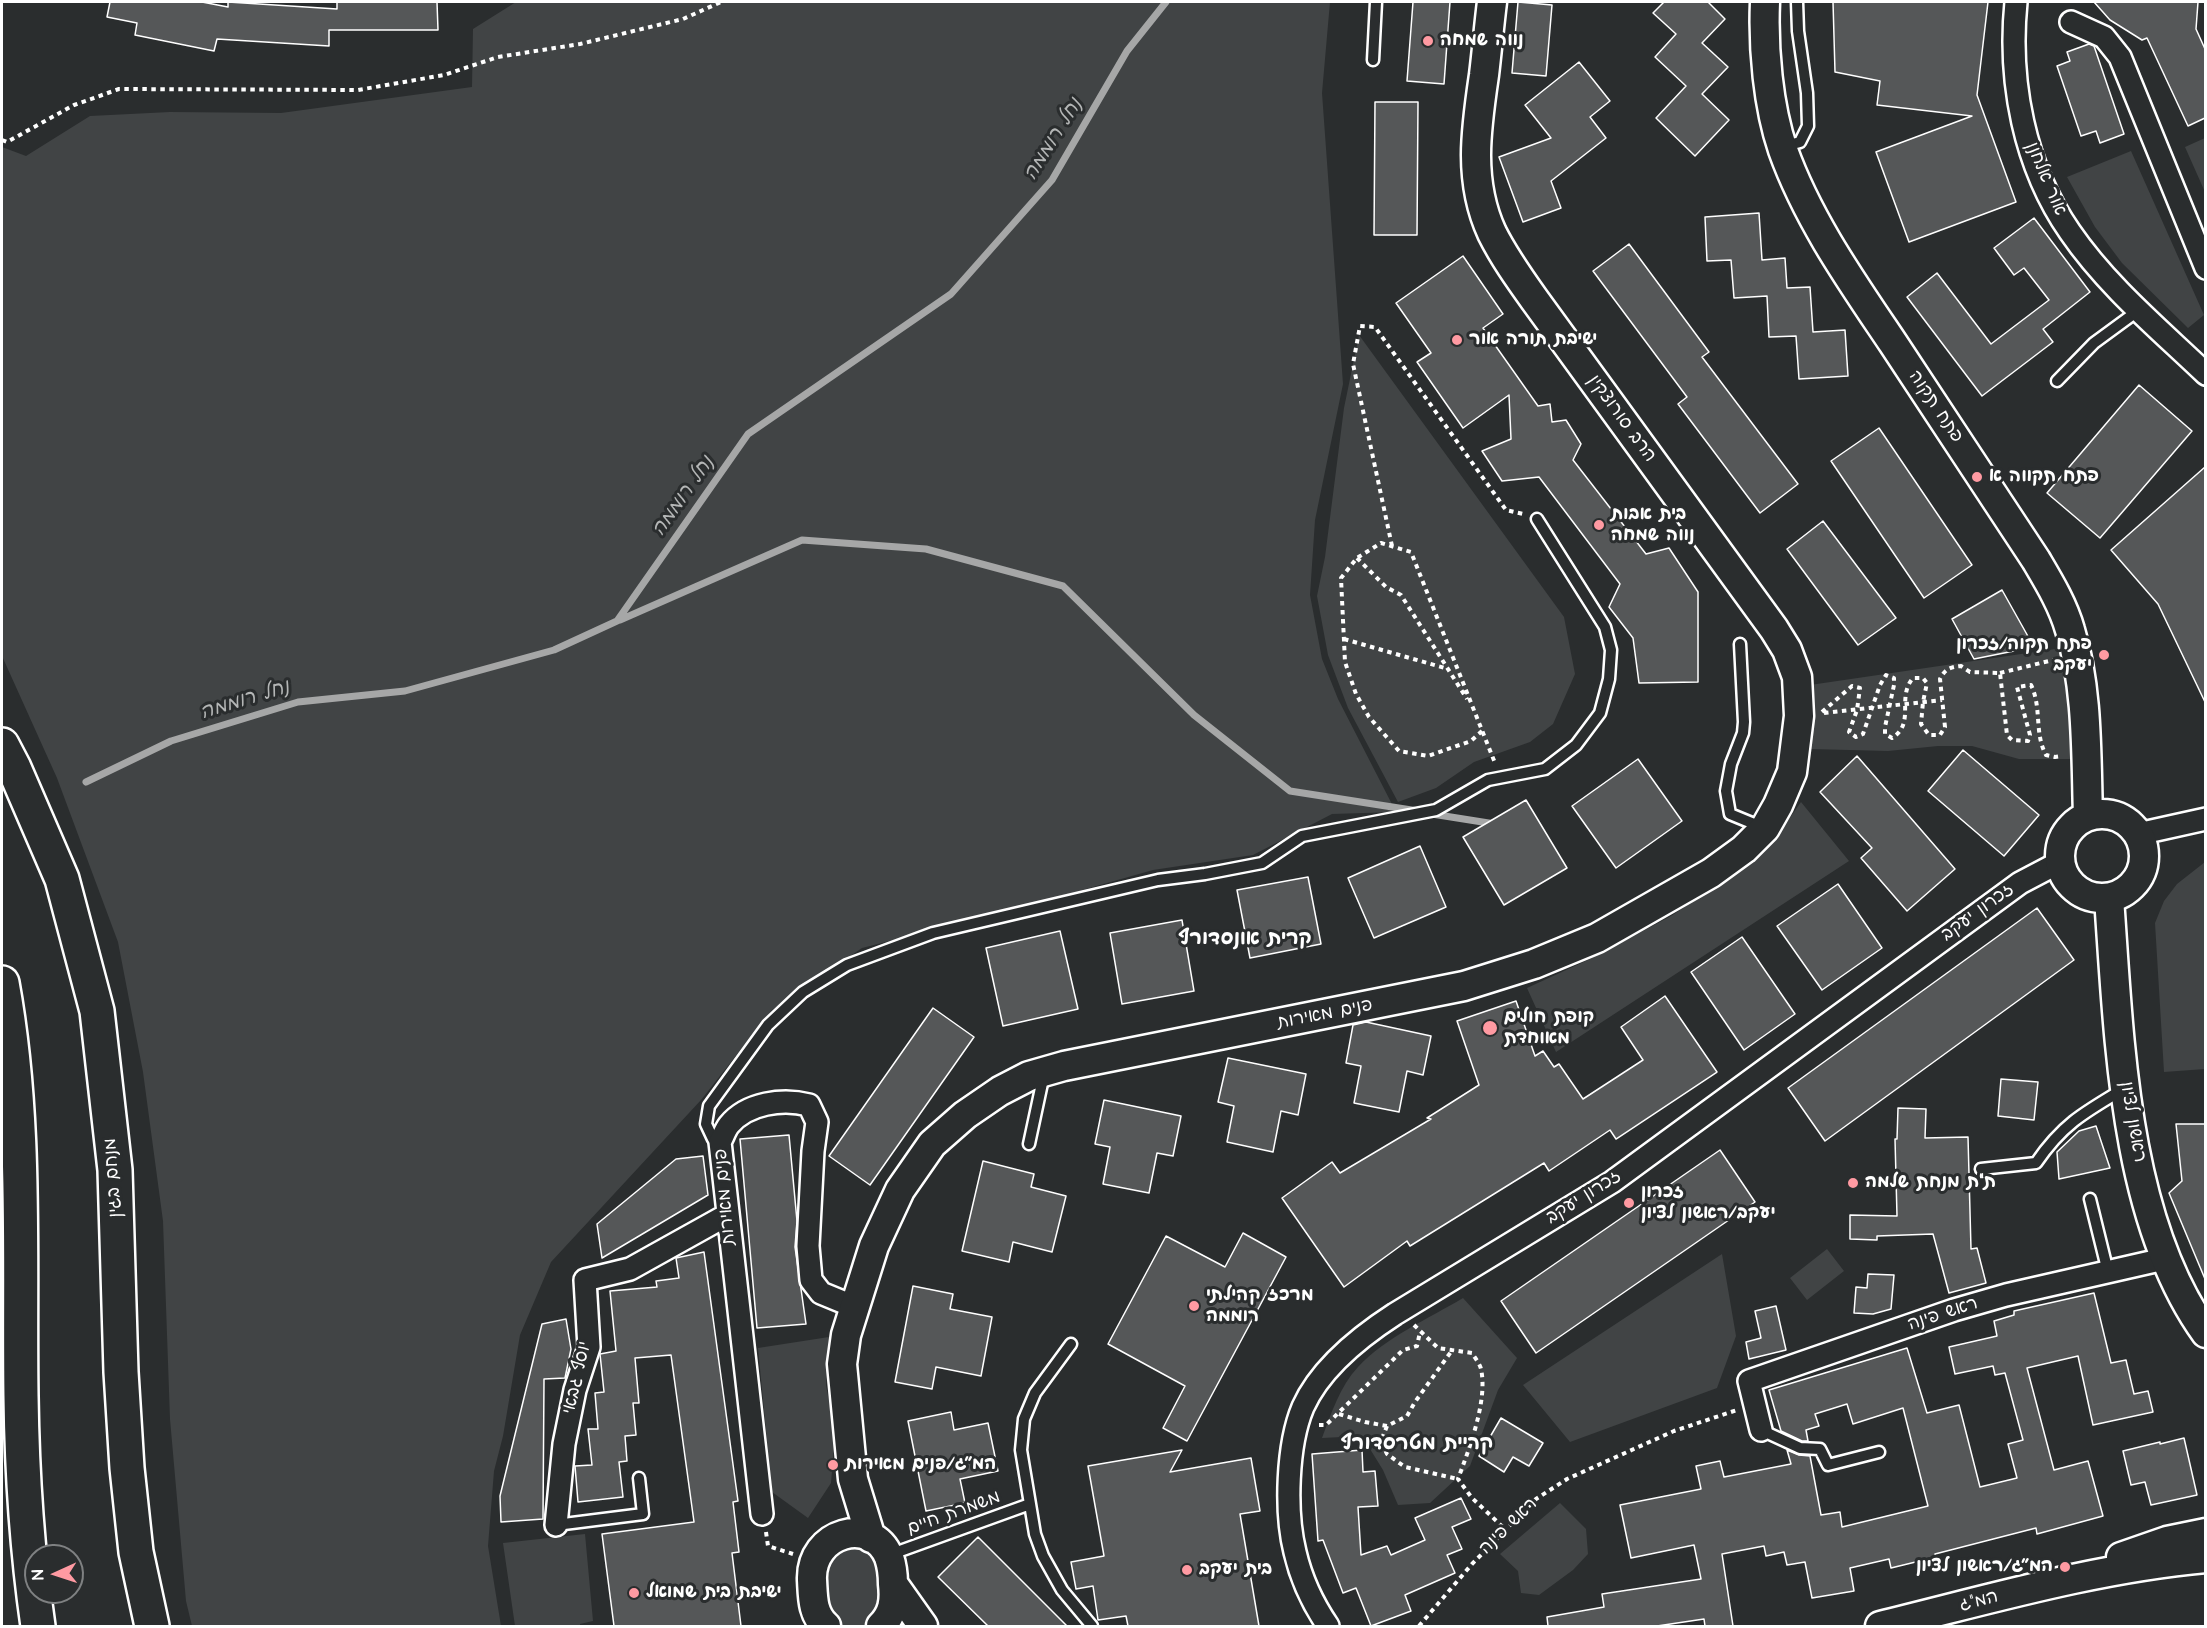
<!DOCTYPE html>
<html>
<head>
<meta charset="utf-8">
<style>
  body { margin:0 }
  #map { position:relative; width:2207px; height:1628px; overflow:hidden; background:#2a2d2e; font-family:"Architects Daughter",sans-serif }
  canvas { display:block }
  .frame { position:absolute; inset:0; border:3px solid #fff; pointer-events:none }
  .north { position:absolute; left:24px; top:1544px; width:60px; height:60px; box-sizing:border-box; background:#2a2d2e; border:2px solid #7f8182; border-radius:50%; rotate:267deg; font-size:16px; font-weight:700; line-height:24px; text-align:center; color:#fff }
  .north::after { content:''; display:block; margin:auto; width:21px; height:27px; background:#ff9aa2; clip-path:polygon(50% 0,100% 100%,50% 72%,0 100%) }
</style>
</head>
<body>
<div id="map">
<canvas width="2207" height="1628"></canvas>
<div class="frame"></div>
<div class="north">N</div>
</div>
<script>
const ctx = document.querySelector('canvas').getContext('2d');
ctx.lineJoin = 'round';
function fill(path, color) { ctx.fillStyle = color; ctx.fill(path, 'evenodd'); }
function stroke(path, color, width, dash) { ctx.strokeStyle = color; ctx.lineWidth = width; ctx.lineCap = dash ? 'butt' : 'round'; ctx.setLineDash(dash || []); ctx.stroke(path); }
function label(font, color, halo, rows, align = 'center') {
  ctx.font = font + ' "Architects Daughter","Playpen Sans Hebrew",sans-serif'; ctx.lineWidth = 6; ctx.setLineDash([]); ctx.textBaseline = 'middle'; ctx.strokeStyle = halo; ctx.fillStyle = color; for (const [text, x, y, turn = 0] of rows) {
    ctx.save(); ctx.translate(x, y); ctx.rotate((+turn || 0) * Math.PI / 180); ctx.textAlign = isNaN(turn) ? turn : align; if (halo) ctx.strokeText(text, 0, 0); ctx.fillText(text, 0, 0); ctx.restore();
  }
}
fill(new Path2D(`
  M 516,2 L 1330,2 L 1322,93 L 1343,384 L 1315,520 L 1310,595 L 1322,659 L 1338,699 L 1396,812 L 1332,814 L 1253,855 L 1153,870 L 1008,911 L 862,948 L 772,1010 L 701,1100 L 551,1262 L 520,1335 L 503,1436 L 494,1471 L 488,1546 L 501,1626 L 192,1626 L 186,1601 L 170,1419 L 163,1221 L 143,1072 L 118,942 L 57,778 L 2,656 L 2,147 L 26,156 L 90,116 L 170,112 L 281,113 L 472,87 L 473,29 Z
  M 2205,138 L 2205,192 L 2185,147 Z
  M 2131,151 L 2204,315 L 2188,328 L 2122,263 L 2095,227 L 2067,177 Z
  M 1359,335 L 1564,617 L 1575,674 L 1553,724 L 1530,742 L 1474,762 L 1436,788 L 1398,802 L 1348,708 L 1328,655 L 1317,596 L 1325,557 L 1344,408 Z
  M 2062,648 L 2075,759 L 2019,759 L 1972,746 L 1938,746 L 1888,751 L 1810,749 L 1810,685 Z
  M 1801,802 L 1849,861 L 1556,1052 L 1527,988 L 1590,959 L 1671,916 L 1753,862 L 1772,843 Z
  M 2205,862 L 2205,1069 L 2164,1072 L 2155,923 L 2164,901 L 2177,884 Z
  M 1827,1249 L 1844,1271 L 1807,1300 L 1790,1278 Z
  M 1722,1254 L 1736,1336 L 1717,1388 L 1570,1442 L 1523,1385 Z
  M 1463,1298 L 1517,1358 L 1498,1390 L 1470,1466 L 1430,1503 L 1398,1505 L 1383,1470 L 1362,1436 L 1322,1438 C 1331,1414 1340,1386 1358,1367 C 1386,1337 1428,1319 1463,1298 Z
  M 829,1337 L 826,1385 L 835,1434 L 831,1483 L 808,1518 L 772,1492 L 758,1348 Z
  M 1560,1503 L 1586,1529 L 1588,1554 L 1573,1570 L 1539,1595 L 1521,1593 L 1518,1571 L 1500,1554 Z
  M 585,1534 L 593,1621 L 580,1624 L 580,1626 L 515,1626 L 503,1543 Z
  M 857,1544 L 876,1554 L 886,1594 L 869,1626 L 837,1626 L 824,1610 L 828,1555 Z`), '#414445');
stroke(new Path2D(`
  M 620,620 L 802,540 L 926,549 L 1063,586 L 1194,715 L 1290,791 L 1418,811
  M 86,782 L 171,741 L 298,702 L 405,691 L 554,650 L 617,621 L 748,434 L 951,294 L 1052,180 L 1127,51 L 1166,2
  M 1432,814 L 1495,824`), '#a6a7a7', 7);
const building = new Path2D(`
  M 110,2 L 202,2 L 228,7 L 228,2 L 337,9 L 337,2 L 437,2 L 438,30 L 329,30 L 329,46 L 217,39 L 214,51 L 135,35 L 137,23 L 107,17 Z
  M 1413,2 L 1450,2 L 1444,84 L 1407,81 Z
  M 1518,2 L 1552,5 L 1546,76 L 1512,73 Z
  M 1664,2 L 1708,2 L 1725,19 L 1702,43 L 1728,67 L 1702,94 L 1729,120 L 1695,156 L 1656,118 L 1686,86 L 1655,57 L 1676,34 L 1653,13 Z
  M 1833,2 L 1988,2 L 1977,95 L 2016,202 L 1909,242 L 1876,152 L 1972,116 L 1877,105 L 1880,81 L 1835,72 Z
  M 2094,2 L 2198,2 L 2196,29 L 2205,49 L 2205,118 L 2188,126 L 2147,38 L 2142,40 L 2110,20 Z
  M 2089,44 L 2094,46 L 2124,134 L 2100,143 L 2096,131 L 2081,136 L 2057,66 L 2070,61 L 2067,52 Z
  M 1579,62 L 1610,101 L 1590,117 L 1606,138 L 1551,181 L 1561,208 L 1523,222 L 1499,157 L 1551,138 L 1525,105 Z
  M 1375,102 L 1418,102 L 1417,235 L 1374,235 Z
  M 1759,213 L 1762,260 L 1785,258 L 1787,288 L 1810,287 L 1813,332 L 1845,330 L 1848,376 L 1799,379 L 1796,336 L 1769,337 L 1767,296 L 1734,298 L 1731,260 L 1707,261 L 1705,217 Z
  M 2034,218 L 2090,292 L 2043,329 L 2053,342 L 1982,396 L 1907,297 L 1937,273 L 1991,344 L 2049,300 L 2024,268 L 2014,275 L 1994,248 Z
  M 1629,244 L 1709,352 L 1702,357 L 1798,484 L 1760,513 L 1678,404 L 1687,397 L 1593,271 Z
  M 1463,256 L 1503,314 L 1483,328 L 1538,406 L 1550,404 L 1552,422 L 1566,420 L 1581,444 L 1573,460 L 1646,554 L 1669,548 L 1698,592 L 1698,682 L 1639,683 L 1633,638 L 1609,607 L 1620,584 L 1539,477 L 1502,481 L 1482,451 L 1511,439 L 1509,395 L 1463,428 L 1417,362 L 1431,353 L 1396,303 Z
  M 2139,385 L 2192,431 L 2100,538 L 2047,493 Z
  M 1879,428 L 1972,565 L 1924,598 L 1831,461 Z
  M 2205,467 L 2205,702 L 2158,604 L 2111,550 Z
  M 1823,521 L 1896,618 L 1858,645 L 1787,549 Z
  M 2002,590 L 2034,647 L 1974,659 L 1952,619 Z
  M 1963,750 L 2039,815 L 2004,856 L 1928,791 Z
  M 1857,756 L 1955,869 L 1907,911 L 1861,858 L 1872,848 L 1820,792 Z
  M 1638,759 L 1682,821 L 1616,868 L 1572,806 Z
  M 1526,800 L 1567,868 L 1504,905 L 1463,837 Z
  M 1420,846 L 1446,907 L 1374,938 L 1348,878 Z
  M 1308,877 L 1321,944 L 1250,958 L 1237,890 Z
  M 1838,884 L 1882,948 L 1822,990 L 1777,926 Z
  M 2037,908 L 2074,960 L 1825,1141 L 1788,1088 Z
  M 1182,920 L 1194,991 L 1122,1004 L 1110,933 Z
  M 1060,931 L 1078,1009 L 1003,1026 L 986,948 Z
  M 1742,937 L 1795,1014 L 1744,1050 L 1691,972 Z
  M 1665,996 L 1717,1072 L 1616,1139 L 1610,1130 L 1549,1171 L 1544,1163 L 1410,1246 L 1407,1241 L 1344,1287 L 1282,1198 L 1332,1162 L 1340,1173 L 1431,1119 L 1427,1118 L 1479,1085 L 1457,1021 L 1516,1001 L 1535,1056 L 1543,1051 L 1554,1067 L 1559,1064 L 1583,1099 L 1643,1060 L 1621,1027 Z
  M 933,1008 L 974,1037 L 870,1185 L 829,1156 Z
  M 1366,1022 L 1431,1036 L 1423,1075 L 1407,1071 L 1399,1112 L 1354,1103 L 1361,1066 L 1346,1063 L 1353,1025 Z
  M 1228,1058 L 1306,1074 L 1298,1115 L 1281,1111 L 1273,1152 L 1227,1142 L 1234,1106 L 1218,1102 Z
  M 2001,1079 L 2038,1082 L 2034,1120 L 1998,1116 Z
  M 1104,1100 L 1181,1116 L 1173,1156 L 1157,1153 L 1149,1193 L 1103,1184 L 1110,1147 L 1095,1144 Z
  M 1898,1108 L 1926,1109 L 1925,1138 L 1968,1137 L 1971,1249 L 1977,1248 L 1986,1283 L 1949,1293 L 1933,1234 L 1877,1236 L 1877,1240 L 1850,1239 L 1850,1215 L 1897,1216 L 1895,1139 L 1897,1139 Z
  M 2176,1124 L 2205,1124 L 2205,1279 L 2169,1193 L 2182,1181 Z
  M 2096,1126 L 2110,1168 L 2059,1179 L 2057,1152 L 2079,1131 Z
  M 789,1135 L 797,1221 L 795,1247 L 806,1324 L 757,1328 L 740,1139 Z
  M 1720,1150 L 1755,1202 L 1536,1353 L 1501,1301 Z
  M 703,1156 L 708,1195 L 602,1258 L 597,1224 L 676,1159 Z
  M 983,1161 L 1034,1174 L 1031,1187 L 1066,1196 L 1052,1252 L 1013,1242 L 1009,1262 L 962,1251 Z
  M 1243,1233 L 1286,1257 L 1187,1441 L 1163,1428 L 1185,1386 L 1108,1344 L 1166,1236 L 1225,1267 Z
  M 704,1252 L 738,1501 L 733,1502 L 739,1552 L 732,1553 L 741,1626 L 614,1626 L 602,1534 L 694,1522 L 671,1355 L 635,1358 L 639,1403 L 633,1403 L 636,1435 L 625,1436 L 627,1461 L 619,1462 L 623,1497 L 578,1502 L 575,1466 L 592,1465 L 588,1429 L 598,1429 L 595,1393 L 604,1392 L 600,1354 L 616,1351 L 610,1291 L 657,1287 L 656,1281 L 679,1278 L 676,1258 Z
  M 1868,1274 L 1894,1275 L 1891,1309 L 1873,1314 L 1854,1313 L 1856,1287 L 1867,1288 Z
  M 913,1286 L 953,1294 L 950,1309 L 992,1317 L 981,1376 L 936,1367 L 932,1389 L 895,1382 Z
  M 2094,1293 L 2111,1363 L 2126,1360 L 2134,1394 L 2148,1391 L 2153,1412 L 2093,1425 L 2078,1356 L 2027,1368 L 2054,1470 L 2088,1461 L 2103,1516 L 2037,1534 L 2036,1528 L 1935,1554 L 1936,1557 L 1891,1568 L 1889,1559 L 1850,1568 L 1854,1591 L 1812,1598 L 1805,1562 L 1787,1565 L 1784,1552 L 1766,1556 L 1764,1546 L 1722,1554 L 1733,1626 L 1705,1626 L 1704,1619 L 1657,1626 L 1548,1626 L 1547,1617 L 1604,1607 L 1602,1594 L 1701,1579 L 1694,1545 L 1631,1558 L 1620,1505 L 1701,1489 L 1696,1466 L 1720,1461 L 1724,1477 L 1791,1464 L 1787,1450 L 1799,1455 L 1810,1456 L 1821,1515 L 1840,1512 L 1842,1527 L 1928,1506 L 1903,1408 L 1853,1424 L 1847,1404 L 1815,1414 L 1819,1426 L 1806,1430 L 1808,1441 L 1802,1441 L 1781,1431 L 1769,1390 L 1907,1348 L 1927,1413 L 1959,1405 L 1980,1487 L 2017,1478 L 2008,1444 L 2023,1440 L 2005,1373 L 1995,1375 L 1993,1366 L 1955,1374 L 1949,1347 L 1997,1336 L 1994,1321 L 2014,1315 L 2014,1311 Z
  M 1776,1306 L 1786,1350 L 1749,1359 L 1746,1342 L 1761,1338 L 1755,1311 Z
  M 566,1319 L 571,1349 L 565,1378 L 544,1379 L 543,1519 L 501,1522 L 500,1496 L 542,1324 Z
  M 951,1412 L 954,1430 L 988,1423 L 998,1471 L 960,1479 L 965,1503 L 926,1511 L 908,1421 Z
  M 1501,1418 L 1543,1443 L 1529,1466 L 1513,1457 L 1504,1472 L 1479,1456 Z
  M 2184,1438 L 2197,1495 L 2151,1505 L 2145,1482 L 2131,1485 L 2123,1451 L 2160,1442 L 2160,1444 Z
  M 1182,1450 L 1170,1472 L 1251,1458 L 1260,1511 L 1240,1514 L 1259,1626 L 1128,1626 L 1126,1616 L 1098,1620 L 1093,1586 L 1076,1589 L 1071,1562 L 1104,1556 L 1088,1466 Z
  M 1362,1450 L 1363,1472 L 1375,1471 L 1378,1506 L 1358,1507 L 1361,1555 L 1387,1546 L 1391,1555 L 1425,1540 L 1415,1518 L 1461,1498 L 1471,1519 L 1452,1527 L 1462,1549 L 1447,1555 L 1455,1573 L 1405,1595 L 1411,1611 L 1371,1626 L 1356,1588 L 1343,1593 L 1323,1540 L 1318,1541 L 1312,1454 Z
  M 978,1537 L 1067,1626 L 988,1626 L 938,1577 Z`);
fill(building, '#555758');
stroke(building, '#fff', 1.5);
const lane = new Path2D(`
  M 1373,60 L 1376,2
  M 1782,147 L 1800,142 L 1808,126 L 1807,93 L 1798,31 L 1797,2
  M 2057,381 L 2094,343 L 2139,310
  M 1740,644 L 1744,722 L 1743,733 L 1731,764 L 1726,791 L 1730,814 L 1764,828
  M 720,1142 L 713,1139 L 706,1124 L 709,1106 L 768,1025 L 803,992 L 847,965 L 933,933 L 1158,880 L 1205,874 L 1262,863 L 1302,836 L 1436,810 L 1488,780 L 1545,769 L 1576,745 L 1600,713 L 1609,679 L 1611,650 L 1605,627 L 1537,519
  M 1029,1144 L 1044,1074
  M 1981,1169 L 2036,1163 C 2062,1125 2083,1113 2122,1090
  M 2090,1199 L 2108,1272
  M 1071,1344 L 1035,1393 L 1024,1419 L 1021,1450 L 1035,1534 L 1043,1556 L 1062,1590 L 1092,1626
  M 1761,1430 L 1800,1448 L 1820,1449 L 1828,1465 L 1879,1452
  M 556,1525 L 643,1514 L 639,1478
  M 889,1555 L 1030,1504`);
const street = new Path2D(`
  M 2016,2 C 2008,81 2024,166 2070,232 C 2107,286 2159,329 2206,374
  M 2071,22 L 2104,37 L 2120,57 L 2206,268
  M 2138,834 L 2206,819
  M 1761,1430 L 1749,1381 L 1954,1310 L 2006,1295 L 2164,1259
  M 762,1514 L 720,1142 C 723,1137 725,1130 729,1125 C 747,1103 783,1098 809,1105 L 817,1122 L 813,1151 L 808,1246 L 811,1280 L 821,1293 L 855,1307
  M 556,1525 L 564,1444 L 575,1390 L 589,1347 L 585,1280 L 630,1269 L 727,1215
  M 1328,1626 C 1313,1604 1301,1578 1295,1552 C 1285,1512 1287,1445 1303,1407 C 1320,1369 1361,1336 1395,1314 L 1612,1182 L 2020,883 L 2060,862`);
const secondary = new Path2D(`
  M 1765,2 C 1763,48 1768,106 1783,150 C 1808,220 1852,282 1893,343 C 1941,415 1988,488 2036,560 C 2049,582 2063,605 2070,630 C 2088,689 2086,755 2088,816
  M2060 856a42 42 0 1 1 84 0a42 42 0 1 1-84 0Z
  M 2109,898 C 2119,1035 2123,1218 2206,1333
  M 871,1538 L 853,1479 L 842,1364 L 846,1335 L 874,1246 L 900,1190 L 932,1144 L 965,1115 L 1000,1091 L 1029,1076 L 1064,1066 L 1464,986 L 1534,964 L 1597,938 L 1711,873 L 1744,849 L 1765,828 L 1778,805 L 1792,772 L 1799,716 L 1797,677 L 1787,650 L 1774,629 L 1534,299 C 1519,278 1504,257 1492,233 C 1468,181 1476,129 1484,75 C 1487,50 1489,26 1492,2
  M 2121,1557 L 2167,1541 L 2206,1533
  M 894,1585 L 923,1626
  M 826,1626 C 812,1614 813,1596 812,1580 C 810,1532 872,1515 889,1557 C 892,1566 893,1575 893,1584 C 895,1601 893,1614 881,1626
  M 1880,1626 C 1987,1600 2095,1568 2206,1558`);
const highway = new Path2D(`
  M 2,745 L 14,768 L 62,879 L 97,1011 L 115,1170 L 121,1372 L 127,1468 L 136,1552 L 152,1626
  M 2,983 C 27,1120 19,1258 21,1396 C 22,1473 27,1550 38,1626`);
stroke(lane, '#fff', 15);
stroke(street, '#fff', 26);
stroke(secondary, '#fff', 33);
stroke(highway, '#fff', 38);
stroke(new Path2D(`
  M 2,140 L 7,142 L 74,105 L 119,89 L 358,90 L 444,75 L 498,57 L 580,44 L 683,19 L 721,2
  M 1392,546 L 1353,364 L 1360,326 L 1375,327 L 1506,510 L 1523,514
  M 1357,558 L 1386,587 L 1401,595 L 1467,699
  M 1344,639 L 1448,669
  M 2000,673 L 2053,660
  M 1822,712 L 1852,686 L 1860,688 L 1857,710 L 1849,732 L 1856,737 L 1863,734 L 1880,685 L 1886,675 L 1894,678 L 1894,685 L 1885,727 L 1885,734 L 1892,738 C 1916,723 1896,698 1913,678 L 1923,678 L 1927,683 L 1923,702 L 1921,724 L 1929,735 L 1940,735 L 1945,727 L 1940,679 C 1945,669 1950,667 1961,666 L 1970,672 L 2000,673 L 2007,735 L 2012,740 L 2028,741 L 2030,735 L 2017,687 L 2031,685 C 2042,707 2034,733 2046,755 L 2055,757 L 2062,756
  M 1824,713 L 1942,700
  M 1482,731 L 1471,741 L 1428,756 L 1399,751 L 1369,717 L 1356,694 L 1345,662 L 1341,578 L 1357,558 L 1381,543 L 1411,552 L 1495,763
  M 1414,1325 L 1438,1348 L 1472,1353 C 1475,1358 1480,1364 1481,1369 C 1488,1401 1469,1449 1458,1479 L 1472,1498 L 1506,1530
  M 1339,1414 L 1365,1422 L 1387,1426 L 1407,1416 L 1415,1402 L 1453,1349
  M 1319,1425 L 1326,1425 L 1403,1350 L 1417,1346 L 1420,1332
  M 1387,1426 L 1381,1441 L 1387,1454 L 1405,1467 L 1458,1479
  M 766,1532 L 768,1546 L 793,1554
  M 1419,1626 L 1472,1564 L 1536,1499 L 1567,1479 L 1674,1431 L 1737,1410`), '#fff', 4, [4.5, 4.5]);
stroke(lane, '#2a2d2e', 10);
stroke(street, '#2a2d2e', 21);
stroke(secondary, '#2a2d2e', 28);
stroke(highway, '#2a2d2e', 33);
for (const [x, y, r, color] of [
  [1428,41,6,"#ff9aa2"],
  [1457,340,6,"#ff9aa2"],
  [1977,477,6,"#ff9aa2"],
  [1599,525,6,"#ff9aa2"],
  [2104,655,6,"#ff9aa2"],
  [1490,1028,8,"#ff9aa2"],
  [1853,1183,6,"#ff9aa2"],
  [1629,1203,6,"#ff9aa2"],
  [1194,1306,6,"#ff9aa2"],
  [833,1465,6,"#ff9aa2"],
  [2065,1567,6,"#ff9aa2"],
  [1187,1570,6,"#ff9aa2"],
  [634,1593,6,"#ff9aa2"]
]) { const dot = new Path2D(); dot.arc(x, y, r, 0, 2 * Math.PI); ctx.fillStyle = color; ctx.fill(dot); stroke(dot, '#2a2d2e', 2); }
label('bold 18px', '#fff', '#2a2d2e', [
  ["נווה שמחה",1440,41],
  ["ישיבת תורה אור",1469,340],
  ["פתח תקווה א",1989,477],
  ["בית אבות",1611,515],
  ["נווה שמחה",1611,536],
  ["פתח תקוה/זכרון",2092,645,"right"],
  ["יעקב",2092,666,"right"],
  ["קופת חולים",1504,1018],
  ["מאוחדת",1504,1039],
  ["ת\"ת מנחת שלמה",1865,1183],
  ["זכרון",1641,1193],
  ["יעקב/ראשון לציון",1641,1214],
  ["מרכז קהילתי",1206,1296],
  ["רוממה",1206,1317],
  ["המ״ג/פנים מאירות",845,1465],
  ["המ״ג/ראשון לציון",2053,1567,"right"],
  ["בית יעקב",1199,1570],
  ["ישיבת בית שמואל",646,1593]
], 'left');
label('18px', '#fff', '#2a2d2e', [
  ["אור אלחנן",2045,179,67],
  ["פתח תקוה",1935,407,56],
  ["הרב סורוצקין",1621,419,54],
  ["זכרון יעקב",1978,913,-36],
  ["פנים מאירות",1325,1015,-11],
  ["ראשון לציון",2132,1122,80],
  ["מנחם בגין",114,1178,-94],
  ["פנים מאירות",726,1197,-95],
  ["זכרון יעקב",1584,1198,-32],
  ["ראש פינה",1943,1315,-18],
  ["יוסף גבאי",578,1378,-77],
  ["משמרת חיים",954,1514,-20],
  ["ראש פינה",1509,1527,-44],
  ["המ\"ג",1979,1602,-14]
]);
label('italic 20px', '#b4b6b6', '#2a2d2e', [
  ["נחל רוממה",1054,140,-58],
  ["נחל רוממה",684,497,-55],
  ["נחל רוממה",245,701,-17]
]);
label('bold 20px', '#fff', '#2a2d2e', [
  ["קרית אונסדורף",1245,940],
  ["קריית מטרסדורף",1417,1445]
]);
</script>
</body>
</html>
